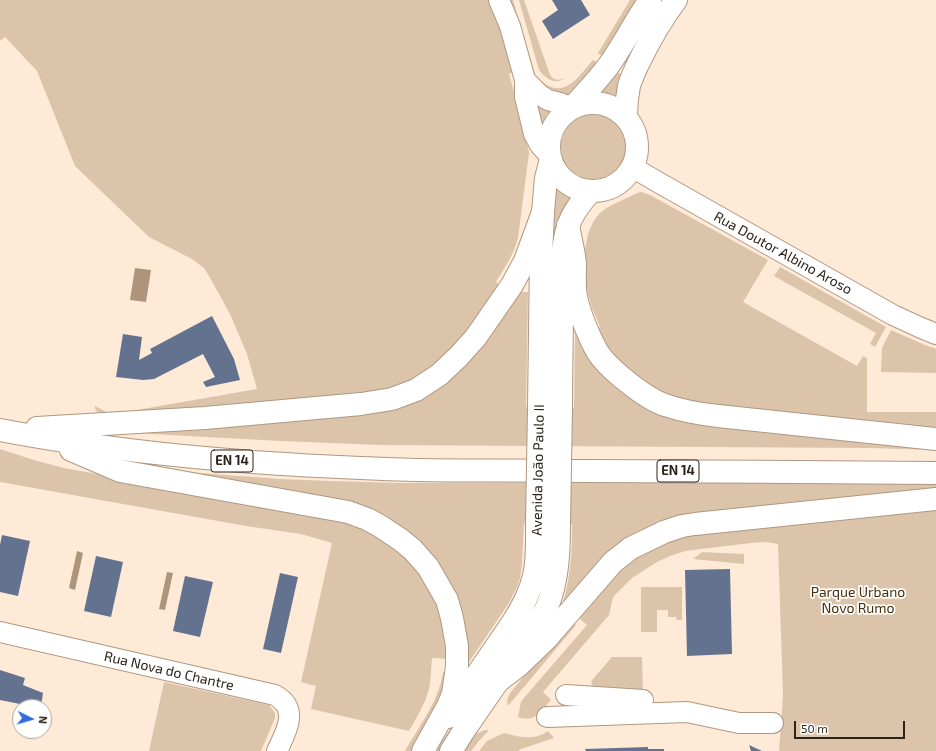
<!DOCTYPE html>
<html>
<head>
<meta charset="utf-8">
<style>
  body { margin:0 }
  #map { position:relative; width:936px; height:751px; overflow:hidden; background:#feead7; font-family:"Exo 2",sans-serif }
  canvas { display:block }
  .north { position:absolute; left:12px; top:699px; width:40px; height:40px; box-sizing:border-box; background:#fff; border:1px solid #aba7a3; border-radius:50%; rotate:95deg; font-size:11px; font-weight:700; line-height:16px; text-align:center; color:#2c231a }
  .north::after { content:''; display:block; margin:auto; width:14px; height:18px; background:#326ad8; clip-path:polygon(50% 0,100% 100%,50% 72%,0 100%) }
  .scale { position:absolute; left:794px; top:721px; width:111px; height:18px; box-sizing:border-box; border:2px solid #2c231a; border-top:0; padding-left:5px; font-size:12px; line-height:14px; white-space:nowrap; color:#2c231a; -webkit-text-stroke:3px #fff; paint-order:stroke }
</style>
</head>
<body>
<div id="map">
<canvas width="936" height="751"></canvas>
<div class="north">N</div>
<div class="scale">50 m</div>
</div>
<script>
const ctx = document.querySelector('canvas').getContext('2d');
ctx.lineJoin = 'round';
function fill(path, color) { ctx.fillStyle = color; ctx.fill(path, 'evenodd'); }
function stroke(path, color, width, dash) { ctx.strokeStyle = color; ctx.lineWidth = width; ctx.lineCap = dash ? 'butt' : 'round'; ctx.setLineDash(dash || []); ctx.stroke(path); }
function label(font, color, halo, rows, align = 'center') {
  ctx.font = font + ' "Exo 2",sans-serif'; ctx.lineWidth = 3.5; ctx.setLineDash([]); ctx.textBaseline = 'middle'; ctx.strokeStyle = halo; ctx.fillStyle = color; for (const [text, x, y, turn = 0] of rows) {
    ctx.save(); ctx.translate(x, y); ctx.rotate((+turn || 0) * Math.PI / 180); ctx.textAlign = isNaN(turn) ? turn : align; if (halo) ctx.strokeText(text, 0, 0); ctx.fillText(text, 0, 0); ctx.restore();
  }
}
fill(new Path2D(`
  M 0,0 L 490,0 L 501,24 L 514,72 L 509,74 L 526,135 L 529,153 L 518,238 C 514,254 505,267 496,282 L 502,286 L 479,321 L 433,370 L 384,393 L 107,417 L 96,411 L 95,408 L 95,406 L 107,412 L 131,411 L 257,389 L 247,354 L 230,314 L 209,276 L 204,268 L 192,259 L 149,237 L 75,166 L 37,71 L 5,37 L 0,41 Z
  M 508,0 L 513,0 L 535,74 L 532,75 Z
  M 519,0 L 524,0 L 550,75 C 554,81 561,81 566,77 C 556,86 546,79 539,70 Z
  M 630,0 L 639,0 L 605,58 L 598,53 Z
  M 593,60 L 600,64 C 591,73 575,94 564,97 L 534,81 L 540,80 C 564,101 578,77 593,60 Z
  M 617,72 L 624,76 L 617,95 L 601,92 Z
  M 532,95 L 551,109 L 545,118 L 542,125 Z
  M561 147a33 33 0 1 1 66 0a33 33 0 1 1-66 0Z
  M 556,189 L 557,189 L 567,195 L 573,198 L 555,258 L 549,258 Z
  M 641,192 L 650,195 L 768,260 L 743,302 L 857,366 L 863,356 L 867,358 L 867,412 L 936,412 L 936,432 L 767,414 L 664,397 L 618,364 L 595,329 L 600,327 C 597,318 592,310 590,301 C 583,275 580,235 599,214 C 608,205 626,199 637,193 Z
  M 780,267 L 886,327 L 875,347 L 870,344 L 876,333 L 774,276 Z
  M 515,292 L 528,292 L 526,407 L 574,408 L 575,331 L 581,331 L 634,395 L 936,446 L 936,450 L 870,448 L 380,445 L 281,441 L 150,434 L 129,432 L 391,406 Z
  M 891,330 L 925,345 L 936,349 L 936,373 L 881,372 L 882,348 Z
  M 0,449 L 37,461 L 64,468 L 344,518 L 352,521 L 409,556 L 440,602 L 450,659 L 432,658 C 431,668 431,678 429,689 C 425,704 417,717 409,731 L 311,709 L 316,686 L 301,682 L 332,543 L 301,534 L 246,526 L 0,482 Z
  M 144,464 L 171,468 L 184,471 L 200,473 L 280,479 L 330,481 L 400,483 L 656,482 L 847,483 L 913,484 L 936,483 L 936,492 L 691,518 L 562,606 C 571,576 572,554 572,524 L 550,523 L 541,597 L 441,751 L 436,751 L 458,717 L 522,623 L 545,523 L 524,523 L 522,563 L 520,578 L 517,587 L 509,603 L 469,662 L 464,658 L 415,542 Z
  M 936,506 L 936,751 L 779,751 L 783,695 L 778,544 L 766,542 L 751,543 L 685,551 L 670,556 L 657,562 L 632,578 L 613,597 L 609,615 L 543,692 L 551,700 C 541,711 536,723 518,717 L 521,702 L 523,699 L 587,625 L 576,615 L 618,567 L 668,537 Z
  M 702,552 L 744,554 L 744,564 L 693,559 Z
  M 641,587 L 682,587 L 682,620 L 677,620 L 676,617 L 668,617 L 668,610 L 657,610 L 657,632 L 641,632 Z
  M 571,620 L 576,625 L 508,706 L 507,700 L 510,693 Z
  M 612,657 L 642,657 L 643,694 L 595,688 C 591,685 591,683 592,680 Z
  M 443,672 L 450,672 L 448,682 L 413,751 L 405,751 C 419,726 439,701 443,672 Z
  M 164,682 L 269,705 L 275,713 L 275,718 L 261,751 L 149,751 Z
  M 485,730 L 489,730 L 479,741 L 471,751 L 461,751 L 475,734 Z
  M 548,731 L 554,738 L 521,749 L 518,751 L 479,751 L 487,741 L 504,733 C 519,737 534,741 548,731 Z`), '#dcc4ab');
fill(new Path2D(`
  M 135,268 L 151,270 L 146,302 L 130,300 Z
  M 77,551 L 83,553 L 75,590 L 69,588 Z
  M 167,572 L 173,573 L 165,610 L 159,609 Z`), '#ae947a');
fill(new Path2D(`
  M 552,0 L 581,0 L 590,15 L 553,39 L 542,21 L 558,10 Z
  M 212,316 L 234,359 L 240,380 L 206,387 L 203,382 L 215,377 L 203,354 L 154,379 L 143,380 L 116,377 L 123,334 L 142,337 L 139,360 L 152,353 L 150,349 Z
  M 2,535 L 30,541 L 18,596 L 0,592 L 0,545 Z
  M 96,556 L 123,562 L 111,617 L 84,611 Z
  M 730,569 L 732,654 L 687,656 L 685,570 Z
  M 280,573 L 298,577 L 281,653 L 263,649 Z
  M 185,576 L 213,582 L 200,637 L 173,631 Z
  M 0,670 L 25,678 L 23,685 L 43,693 L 41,707 L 35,707 L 0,700 Z
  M 749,745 L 762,751 L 751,751 Z
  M 648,747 L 648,749 L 664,749 L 664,751 L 586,751 L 585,749 Z`), '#63738f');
const minor = new Path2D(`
  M 499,0 L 510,26 L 525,80 L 525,97 L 534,134 L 540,145 L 550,156
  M 525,80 L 540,95 L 548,100 L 560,103 L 572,108
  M 632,167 L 663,185 L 893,315 L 919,327 L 936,334
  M 0,632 L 275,695 C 300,709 286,732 277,751
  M 566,695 L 643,700
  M 547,717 L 687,712 L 739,723 L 773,723`);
const major = new Path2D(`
  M549 147a44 44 0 1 1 88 0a44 44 0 1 1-88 0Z
  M 573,107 C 585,93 598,80 609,65 C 624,44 635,21 650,0
  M 626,117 C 626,107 627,96 629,86 C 631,79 634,73 637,66 C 648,43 660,21 676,0
  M 539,408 L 541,256 L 543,212 L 546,178 L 551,159
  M 561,408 C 561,373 562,338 562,303 C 563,279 560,250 568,227 C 572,213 581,202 591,191
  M 448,717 L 513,622 C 522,608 530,593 534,576 C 538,559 537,541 537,523
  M 451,751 L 463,732 L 536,626 C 539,620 544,613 547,607 C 558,581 559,551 559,523`);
const highway = new Path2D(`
  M 568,225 C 570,238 574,251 575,264 C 575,275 574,287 576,297 C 579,312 589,337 597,351 C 607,368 646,399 665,405 C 682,411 700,414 718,416 L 936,439
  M 37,428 L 205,418 L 361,404 L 392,399 L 416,390 L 439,375 L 459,356 L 476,337 L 512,285 L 525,261 L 543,212
  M 0,430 C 138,456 277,466 417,470 C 474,471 531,470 587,471 C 703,471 820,472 936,473
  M 71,450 L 120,471 L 348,512 L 367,519 L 380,526 L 401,540 L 413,550 L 428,567 L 447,600 L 452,618 L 457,646 L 457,667 L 455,680 L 453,694 L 448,706 L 423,751
  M 497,682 L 518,666 L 547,638 L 613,562 L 631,548 L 664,532 L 682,526 L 695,524 L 936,499`);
stroke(minor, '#ae9881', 22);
stroke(major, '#ae9881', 24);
stroke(highway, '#ae9881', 24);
stroke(minor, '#fff', 20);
stroke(major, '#fff', 22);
stroke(highway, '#fff', 22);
const majorBridge = new Path2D(`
  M 537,523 L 539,408
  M 559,523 L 561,408`);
stroke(majorBridge, '#ae9881', 24, []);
stroke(majorBridge, '#fff', 22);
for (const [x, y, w] of [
  [232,461,42],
  [678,471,42]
]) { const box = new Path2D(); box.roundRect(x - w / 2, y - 11, w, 22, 3); ctx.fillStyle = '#fff'; ctx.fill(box); stroke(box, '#2c231a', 1); }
label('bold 13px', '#2c231a', null, [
  ["EN 14",232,461],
  ["EN 14",678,471]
]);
label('14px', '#2c231a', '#fff', [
  ["Rua Doutor Albino Aroso",783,253,29],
  ["Avenida João Paulo II",538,470,-89],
  ["Rua Nova do Chantre",169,671,13]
]);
label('14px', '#4a2e0c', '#fff', [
  ["Parque Urbano",858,592],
  ["Novo Rumo",858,608]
]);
</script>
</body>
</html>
